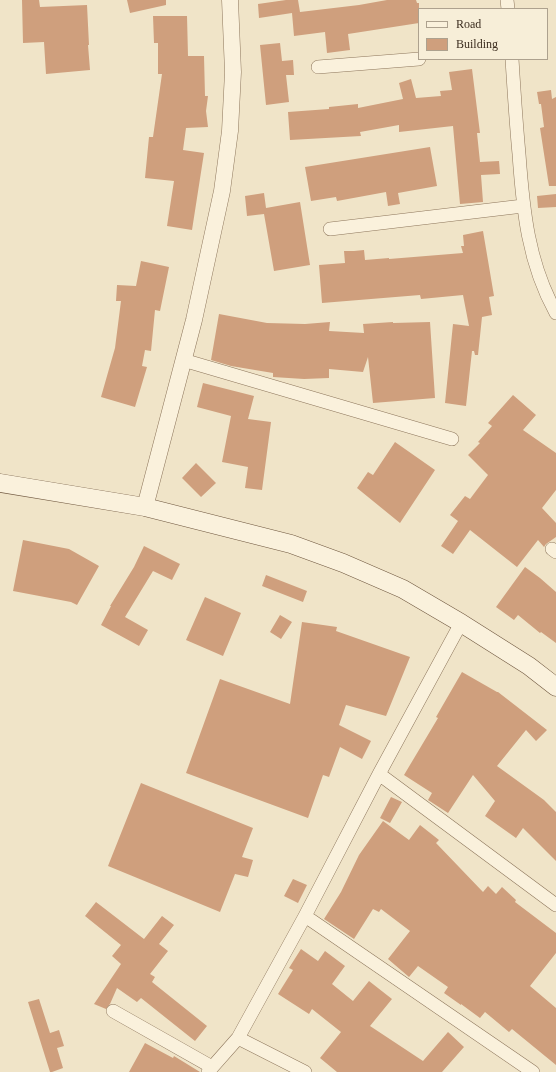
<!DOCTYPE html>
<html>
<head>
<meta charset="utf-8">
<style>
  body { margin:0 }
  #map { position:relative; width:556px; height:1072px; overflow:hidden; background:#f0e4c8; font-family:"Times New Roman",serif }
  canvas { display:block }
  .legend { position:absolute; left:418px; top:8px; width:130px; height:52px; box-sizing:border-box; background:#f7eed8; border:1px solid #ada18e; margin:0; padding:5px 7px; list-style:none; font-size:12px; color:#3d2e20 }
  .legend li { display:flex; align-items:center; gap:8px; height:20px }
  .legend b { width:20px; border:1px solid #ada18e }
</style>
</head>
<body>
<div id="map">
<canvas width="556" height="1072"></canvas>
<ul class="legend">
<li><b style="height:5px;background:#faf1dc"></b>Road</li>
<li><b style="height:11px;background:#cf9f7d"></b>Building</li>
</ul>
</div>
<script>
const ctx = document.querySelector('canvas').getContext('2d');
ctx.lineJoin = 'round';
function fill(path, color) { ctx.fillStyle = color; ctx.fill(path, 'evenodd'); }
function stroke(path, color, width, dash) { ctx.strokeStyle = color; ctx.lineWidth = width; ctx.lineCap = dash ? 'butt' : 'round'; ctx.setLineDash(dash || []); ctx.stroke(path); }
fill(new Path2D(`
  M 22,0 L 39,0 L 40,7 L 87,5 L 89,45 L 88,45 L 90,70 L 46,74 L 44,42 L 23,43 Z
  M 127,0 L 166,0 L 166,5 L 130,13 Z
  M 286,0 L 298,0 L 300,12 L 359,5 L 387,0 L 416,0 L 417,3 L 419,3 L 419,23 L 348,34 L 350,50 L 327,53 L 325,32 L 294,36 L 292,13 L 259,18 L 258,4 Z
  M 153,16 L 187,16 L 188,56 L 204,56 L 205,96 L 208,96 L 206,111 L 208,127 L 186,128 L 183,150 L 204,153 L 192,230 L 167,226 L 174,181 L 145,178 L 149,137 L 153,137 L 162,74 L 158,74 L 158,43 L 154,43 Z
  M 280,43 L 282,61 L 293,60 L 294,75 L 286,75 L 289,102 L 266,105 L 260,45 Z
  M 472,69 L 480,133 L 477,133 L 480,162 L 499,161 L 500,174 L 481,175 L 483,202 L 460,204 L 453,126 L 399,132 L 399,125 L 360,132 L 361,136 L 290,140 L 288,112 L 329,109 L 329,107 L 358,104 L 358,108 L 403,99 L 399,83 L 411,79 L 416,98 L 441,96 L 440,91 L 452,90 L 449,72 Z
  M 551,90 L 552,99 L 556,97 L 556,186 L 549,186 L 540,128 L 544,127 L 541,104 L 539,104 L 537,92 Z
  M 430,147 L 437,186 L 398,193 L 400,204 L 388,206 L 386,192 L 337,201 L 336,197 L 311,201 L 305,167 Z
  M 264,193 L 266,208 L 300,202 L 310,265 L 274,271 L 264,214 L 247,216 L 245,196 Z
  M 556,194 L 556,207 L 538,208 L 537,196 Z
  M 483,231 L 494,296 L 489,297 L 492,315 L 482,317 L 478,355 L 475,355 L 474,351 L 472,351 L 466,406 L 445,403 L 453,324 L 469,326 L 463,295 L 421,299 L 420,295 L 322,303 L 319,265 L 345,263 L 344,251 L 354,251 L 364,250 L 365,260 L 389,258 L 389,259 L 463,253 L 461,246 L 464,246 L 463,235 Z
  M 141,261 L 169,267 L 160,311 L 155,310 L 151,351 L 145,350 L 142,366 L 147,367 L 135,407 L 101,397 L 115,348 L 121,301 L 116,301 L 117,285 L 136,286 Z
  M 219,314 L 267,323 L 305,324 L 330,322 L 329,331 L 364,333 L 363,324 L 393,322 L 393,323 L 430,322 L 435,398 L 373,403 L 368,357 L 363,372 L 329,369 L 329,378 L 304,379 L 273,377 L 273,373 L 231,366 L 211,360 Z
  M 203,383 L 254,396 L 248,419 L 271,422 L 262,490 L 245,488 L 248,467 L 222,462 L 231,416 L 197,407 Z
  M 513,395 L 536,415 L 523,430 L 556,453 L 556,490 L 542,508 L 556,523 L 556,537 L 546,544 L 544,547 L 538,540 L 517,567 L 470,530 L 453,554 L 441,546 L 458,521 L 450,515 L 465,496 L 470,499 L 488,475 L 468,455 L 480,443 L 478,442 L 492,426 L 488,423 Z
  M 395,442 L 435,470 L 400,523 L 357,488 L 368,472 L 373,475 Z
  M 196,463 L 216,483 L 201,497 L 182,478 Z
  M 23,540 L 69,549 L 99,566 L 77,605 L 71,602 L 13,591 Z
  M 144,546 L 180,564 L 172,580 L 153,571 L 125,617 L 148,630 L 139,646 L 101,625 L 111,606 L 110,606 L 134,567 Z
  M 525,567 L 540,578 L 556,592 L 556,643 L 541,632 L 540,633 L 518,615 L 514,620 L 496,607 Z
  M 266,575 L 307,591 L 303,602 L 262,586 Z
  M 205,597 L 241,613 L 223,656 L 186,640 Z
  M 280,615 L 292,622 L 281,639 L 270,632 Z
  M 302,622 L 337,627 L 336,631 L 410,657 L 386,716 L 346,705 L 339,725 L 371,741 L 362,759 L 340,747 L 329,777 L 323,775 L 308,818 L 186,773 L 220,679 L 290,704 Z
  M 462,672 L 497,692 L 498,692 L 547,730 L 536,741 L 526,730 L 497,766 L 544,800 L 556,812 L 556,861 L 523,828 L 516,838 L 485,816 L 495,801 L 473,775 L 448,813 L 428,800 L 432,793 L 404,775 L 438,718 L 436,717 Z
  M 141,783 L 253,828 L 242,857 L 253,860 L 248,877 L 235,874 L 220,912 L 108,866 Z
  M 391,797 L 402,802 L 390,823 L 380,818 Z
  M 383,821 L 409,840 L 420,825 L 439,840 L 436,843 L 483,892 L 488,886 L 496,894 L 502,887 L 516,900 L 515,902 L 556,933 L 556,953 L 530,986 L 556,1008 L 556,1065 L 512,1029 L 509,1032 L 485,1012 L 480,1018 L 461,1004 L 461,1005 L 444,993 L 448,987 L 418,966 L 409,977 L 388,959 L 410,931 L 381,909 L 379,912 L 373,909 L 354,939 L 324,919 L 341,892 L 359,855 Z
  M 293,879 L 307,885 L 298,903 L 284,896 Z
  M 96,902 L 144,939 L 162,916 L 174,925 L 159,944 L 168,951 L 150,974 L 155,977 L 152,982 L 207,1026 L 195,1041 L 141,998 L 137,1002 L 117,988 L 110,1004 L 106,1009 L 94,1004 L 121,964 L 112,956 L 121,945 L 85,916 Z
  M 301,949 L 318,961 L 325,951 L 345,966 L 332,984 L 353,1001 L 369,981 L 392,999 L 370,1026 L 423,1061 L 448,1032 L 464,1047 L 442,1072 L 337,1072 L 320,1058 L 341,1032 L 312,1009 L 309,1014 L 278,994 L 293,970 L 289,968 Z
  M 39,999 L 50,1033 L 59,1030 L 64,1046 L 57,1048 L 63,1068 L 52,1072 L 50,1072 L 28,1002 Z
  M 145,1043 L 173,1058 L 174,1056 L 200,1072 L 129,1072 Z`), '#cf9f7d');
const minor = new Path2D(`
  M 507,0 L 508,9
  M 512,59 C 514,91 516,122 519,154 C 523,210 528,263 556,313
  M 318,67 L 419,59
  M 330,229 L 523,206
  M 183,360 L 452,439
  M 552,549 L 556,552
  M 379,774 L 556,905
  M 305,916 L 533,1072
  M 113,1011 L 212,1067
  M 238,1038 L 305,1072
  M 208,1072 L 238,1038 L 305,916 L 379,774 L 461,623`);
const tertiary = new Path2D(`
  M 145,507 L 194,320 L 222,191 L 230,131 L 233,72 L 230,0`);
const secondary = new Path2D(`
  M 0,483 L 145,507 L 291,544 L 343,563 L 403,589 L 461,623 L 529,666 L 556,687`);
stroke(minor, '#8d765c', 14);
stroke(tertiary, '#8d765c', 17);
stroke(secondary, '#6f573f', 19);
stroke(minor, '#faf1dc', 13);
stroke(tertiary, '#faf1dc', 16);
stroke(secondary, '#faf1dc', 18);
</script>
</body>
</html>
